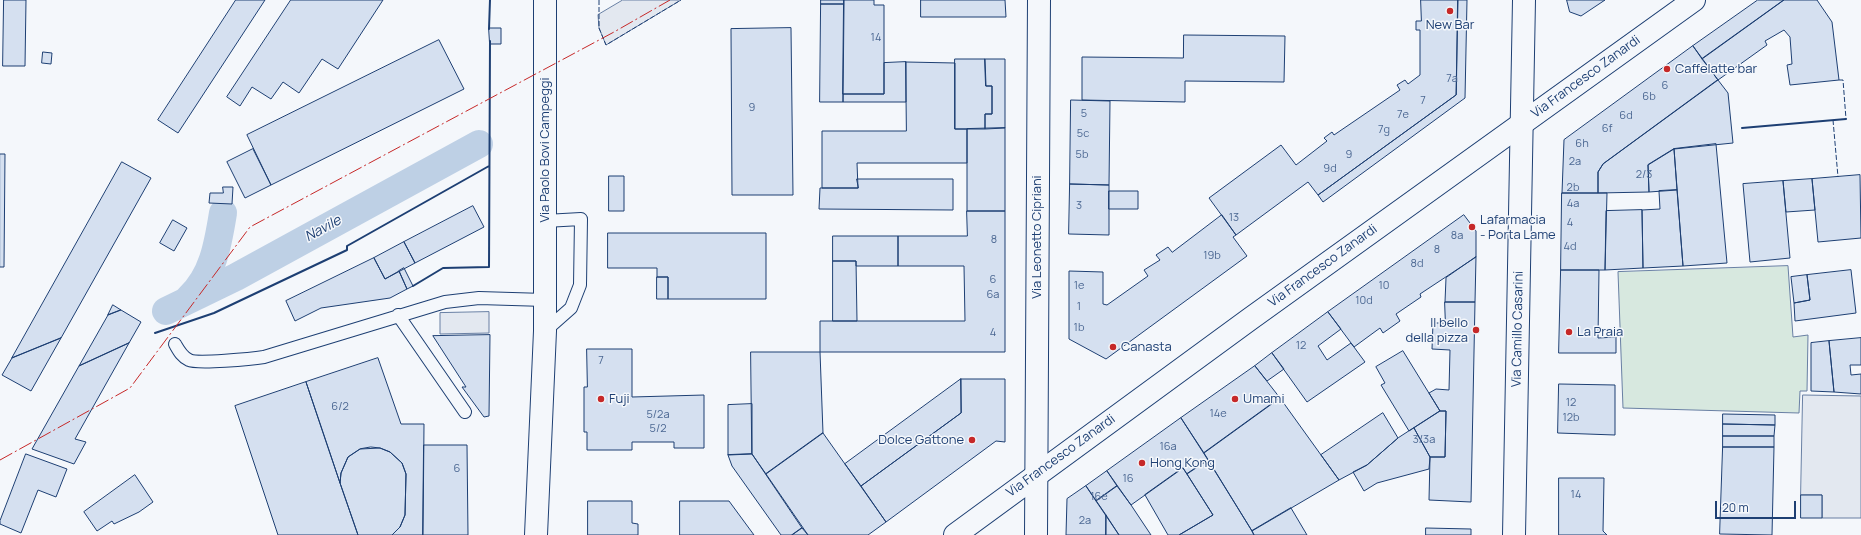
<!DOCTYPE html>
<html>
<head>
<meta charset="utf-8">
<style>
  body { margin:0 }
  #map { position:relative; width:1861px; height:535px; overflow:hidden; background:#f4f7fb; font-family:Manrope,sans-serif }
  canvas { display:block }
  .scale { position:absolute; left:1715px; top:501px; width:81px; height:18px; box-sizing:border-box; border:2px solid #1d3f73; border-top:0; padding-left:5px; font-size:12px; line-height:14px; white-space:nowrap; color:#1d3f73; -webkit-text-stroke:3px #f4f7fb; paint-order:stroke }
</style>
</head>
<body>
<div id="map">
<canvas width="1861" height="535"></canvas>
<div class="scale">20 m</div>
</div>
<script>
const ctx = document.querySelector('canvas').getContext('2d');
ctx.lineJoin = 'round';
function fill(path, color) { ctx.fillStyle = color; ctx.fill(path, 'evenodd'); }
function stroke(path, color, width, dash) { ctx.strokeStyle = color; ctx.lineWidth = width; ctx.lineCap = dash ? 'butt' : 'round'; ctx.setLineDash(dash || []); ctx.stroke(path); }
function label(font, color, halo, rows, align = 'center') {
  ctx.font = font + ' Manrope,sans-serif'; ctx.lineWidth = 3; ctx.setLineDash([]); ctx.textBaseline = 'middle'; ctx.strokeStyle = halo; ctx.fillStyle = color; for (const [text, x, y, turn = 0] of rows) {
    ctx.save(); ctx.translate(x, y); ctx.rotate((+turn || 0) * Math.PI / 180); ctx.textAlign = isNaN(turn) ? turn : align; if (halo) ctx.strokeText(text, 0, 0); ctx.fillText(text, 0, 0); ctx.restore();
  }
}
const green = new Path2D(`
  M 1788,266 L 1793,337 L 1808,335 L 1807,391 L 1800,391 L 1799,413 L 1623,408 L 1618,272 Z`);
fill(green, '#d7e8df');
stroke(green, '#687fa3', 1);
const parking = new Path2D(`
  M 623,0 L 681,0 L 606,45 L 599,28 L 598,15 Z
  M 489,312 L 489,333 L 440,334 L 440,313 Z
  M 1803,395 L 1861,396 L 1861,518 L 1822,518 L 1822,495 L 1801,495 Z`);
fill(parking, '#e3e8f0');
stroke(parking, '#687fa3', 1);
stroke(new Path2D(`
  M 189,298 C 213,276 218,244 223,213
  M 166,311 L 236,277 L 479,144`), '#bed0e5', 28);
const building = new Path2D(`
  M 4,0 L 26,0 L 25,66 L 3,66 Z
  M 236,0 L 265,0 L 178,133 L 158,120 Z
  M 291,0 L 383,0 L 338,69 L 322,59 L 299,93 L 283,82 L 271,99 L 252,87 L 240,106 L 227,97 Z
  M 821,0 L 844,0 L 844,4 L 821,4 Z
  M 844,0 L 874,0 L 874,5 L 884,5 L 884,94 L 843,94 Z
  M 921,0 L 1005,0 L 1006,17 L 921,17 Z
  M 1421,0 L 1458,0 L 1456,95 L 1318,195 L 1308,182 L 1236,235 L 1209,198 L 1281,145 L 1296,165 L 1327,141 L 1324,138 L 1332,132 L 1334,135 L 1400,90 L 1397,85 L 1405,80 L 1408,84 L 1420,75 L 1420,30 L 1416,30 L 1416,21 L 1421,21 Z
  M 1458,0 L 1467,0 L 1465,98 L 1323,202 L 1318,195 L 1456,95 Z
  M 1567,0 L 1605,0 L 1581,16 L 1570,12 Z
  M 1758,0 L 1784,0 L 1702,59 L 1693,46 Z
  M 1784,0 L 1817,0 L 1819,3 L 1832,22 L 1839,80 L 1790,85 L 1787,65 L 1792,64 L 1790,37 L 1784,30 L 1765,41 L 1767,45 L 1718,80 L 1702,59 Z
  M 821,4 L 844,4 L 843,102 L 820,102 Z
  M 489,28 L 501,28 L 501,44 L 490,44 Z
  M 791,28 L 793,195 L 732,195 L 731,29 Z
  M 1184,35 L 1285,36 L 1284,82 L 1185,81 L 1185,102 L 1082,100 L 1082,57 L 1183,58 Z
  M 439,40 L 464,89 L 271,185 L 247,135 Z
  M 1693,46 L 1718,80 L 1603,164 L 1598,172 L 1598,193 L 1562,193 L 1564,140 Z
  M 43,52 L 52,53 L 51,64 L 42,63 Z
  M 955,59 L 985,59 L 986,86 L 992,86 L 992,114 L 985,114 L 985,129 L 955,129 Z
  M 985,59 L 1005,59 L 1005,128 L 985,129 L 985,114 L 992,114 L 992,86 L 986,86 Z
  M 906,62 L 955,63 L 955,129 L 967,129 L 967,163 L 857,163 L 858,188 L 822,188 L 822,131 L 906,131 Z
  M 906,62 L 906,102 L 843,102 L 843,94 L 884,94 L 884,63 Z
  M 1718,80 L 1728,93 L 1733,143 L 1674,149 L 1648,165 L 1649,192 L 1598,193 L 1598,172 L 1603,164 Z
  M 1071,100 L 1110,101 L 1109,185 L 1070,184 Z
  M 1005,128 L 1005,211 L 967,211 L 967,129 Z
  M 1716,144 L 1727,263 L 1683,266 L 1674,149 Z
  M 253,149 L 271,185 L 245,198 L 227,162 Z
  M 1674,149 L 1677,190 L 1649,192 L 1648,165 Z
  M 0,154 L 5,154 L 4,267 L 0,267 Z
  M 122,162 L 151,178 L 61,338 L 12,358 Z
  M 1860,175 L 1861,238 L 1818,242 L 1812,179 Z
  M 609,176 L 624,176 L 624,211 L 609,211 Z
  M 857,179 L 953,179 L 953,210 L 819,209 L 820,188 L 858,188 Z
  M 1812,179 L 1815,210 L 1786,212 L 1783,181 Z
  M 1783,181 L 1790,258 L 1750,262 L 1743,184 Z
  M 1070,184 L 1109,185 L 1109,235 L 1069,234 Z
  M 223,187 L 233,187 L 232,204 L 209,203 L 210,193 L 223,193 Z
  M 1677,190 L 1683,266 L 1643,268 L 1642,210 L 1660,209 L 1659,191 Z
  M 1109,191 L 1138,191 L 1138,209 L 1109,209 Z
  M 1562,193 L 1607,193 L 1605,270 L 1561,270 Z
  M 473,206 L 484,227 L 415,263 L 404,242 Z
  M 1642,210 L 1643,268 L 1605,270 L 1606,211 Z
  M 967,211 L 1005,211 L 1005,352 L 820,352 L 820,321 L 965,321 L 964,266 L 898,266 L 898,236 L 967,236 Z
  M 1222,215 L 1236,235 L 1233,237 L 1247,256 L 1106,359 L 1069,339 L 1069,271 L 1103,272 L 1103,304 L 1107,305 L 1148,276 L 1144,270 L 1160,260 L 1156,255 L 1168,247 L 1172,252 Z
  M 1464,215 L 1476,231 L 1476,257 L 1420,294 L 1421,297 L 1396,314 L 1400,321 L 1383,333 L 1380,328 L 1354,347 L 1328,312 Z
  M 173,220 L 187,228 L 174,251 L 160,243 Z
  M 608,233 L 766,233 L 766,299 L 668,299 L 668,277 L 657,277 L 657,268 L 608,268 Z
  M 833,236 L 898,236 L 898,266 L 856,266 L 856,261 L 833,261 Z
  M 404,242 L 415,263 L 385,279 L 374,258 Z
  M 1476,257 L 1475,302 L 1445,302 L 1446,278 Z
  M 374,258 L 385,279 L 399,271 L 407,289 L 390,298 L 321,308 L 295,321 L 286,301 Z
  M 833,261 L 856,261 L 857,321 L 833,321 Z
  M 404,268 L 413,286 L 407,289 L 399,271 Z
  M 1561,270 L 1599,270 L 1598,338 L 1616,337 L 1616,353 L 1559,353 Z
  M 1851,270 L 1856,313 L 1795,321 L 1794,303 L 1810,300 L 1807,275 Z
  M 1807,275 L 1810,300 L 1794,303 L 1791,277 Z
  M 657,277 L 668,277 L 668,299 L 657,299 Z
  M 1445,302 L 1475,302 L 1471,502 L 1429,500 L 1430,457 L 1445,457 L 1446,411 L 1440,411 L 1429,393 L 1436,389 L 1449,390 L 1450,350 L 1432,349 L 1433,323 L 1445,323 Z
  M 113,305 L 121,310 L 108,315 Z
  M 121,310 L 141,322 L 129,343 L 79,366 L 108,315 Z
  M 1328,312 L 1341,329 L 1318,346 L 1327,360 L 1351,343 L 1365,362 L 1307,402 L 1272,353 Z
  M 490,335 L 489,416 L 484,417 L 462,387 L 466,387 L 433,336 Z
  M 61,338 L 31,391 L 2,375 L 12,358 Z
  M 1861,338 L 1861,365 L 1850,365 L 1851,375 L 1861,374 L 1861,394 L 1834,392 L 1829,341 Z
  M 1829,341 L 1834,392 L 1811,391 L 1811,343 Z
  M 129,343 L 75,439 L 86,442 L 74,464 L 32,449 L 79,366 Z
  M 587,349 L 632,349 L 632,397 L 704,395 L 704,448 L 674,448 L 674,442 L 632,442 L 632,450 L 587,450 L 587,432 L 584,432 L 584,387 L 587,387 Z
  M 1403,351 L 1440,411 L 1409,431 L 1381,385 L 1385,383 L 1376,367 Z
  M 751,352 L 820,352 L 823,433 L 766,474 L 752,454 Z
  M 1272,353 L 1284,369 L 1267,381 L 1255,366 Z
  M 378,358 L 401,424 L 424,424 L 423,535 L 392,535 L 400,527 L 405,515 L 406,474 L 402,463 L 390,452 L 380,448 L 360,449 L 348,457 L 341,473 L 340,483 L 306,382 Z
  M 1255,366 L 1280,398 L 1204,453 L 1181,418 Z
  M 961,379 L 961,413 L 861,486 L 845,464 Z
  M 961,379 L 1005,379 L 1005,442 L 996,441 L 886,522 L 861,486 L 961,413 Z
  M 306,382 L 340,483 L 358,535 L 278,535 L 235,406 Z
  M 1559,384 L 1615,385 L 1615,435 L 1558,433 Z
  M 1280,398 L 1339,480 L 1252,531 L 1204,453 Z
  M 752,404 L 752,454 L 728,455 L 728,405 Z
  M 1440,411 L 1446,411 L 1445,457 L 1430,457 L 1414,428 Z
  M 1383,413 L 1398,438 L 1367,465 L 1339,480 L 1321,455 Z
  M 1723,414 L 1775,415 L 1775,425 L 1723,424 Z
  M 1181,418 L 1208,460 L 1187,474 L 1183,468 L 1131,505 L 1107,471 Z
  M 1723,424 L 1775,425 L 1774,436 L 1723,436 Z
  M 1414,428 L 1430,457 L 1429,469 L 1377,483 L 1364,491 L 1353,472 L 1367,465 L 1398,438 Z
  M 823,433 L 886,522 L 868,535 L 808,535 L 766,474 Z
  M 1723,436 L 1774,436 L 1774,447 L 1723,447 Z
  M 424,445 L 467,445 L 468,535 L 423,535 Z
  M 371,447 L 380,448 L 390,452 L 402,463 L 406,474 L 405,515 L 400,527 L 392,535 L 358,535 L 340,483 L 341,473 L 348,457 L 360,449 Z
  M 1723,447 L 1774,447 L 1772,535 L 1720,534 Z
  M 26,454 L 67,469 L 56,497 L 38,490 L 21,533 L 0,524 L 0,521 Z
  M 752,454 L 802,528 L 792,535 L 781,535 L 732,466 L 728,455 Z
  M 1208,460 L 1252,531 L 1254,535 L 1179,535 L 1213,515 L 1187,474 Z
  M 1183,468 L 1213,515 L 1179,535 L 1168,535 L 1145,495 Z
  M 1107,471 L 1117,486 L 1096,501 L 1086,486 Z
  M 135,475 L 153,502 L 139,512 L 114,524 L 112,521 L 97,531 L 84,512 Z
  M 1559,478 L 1604,478 L 1603,531 L 1607,535 L 1559,535 Z
  M 1086,486 L 1106,515 L 1106,535 L 1066,535 L 1067,499 Z
  M 1117,486 L 1131,505 L 1151,535 L 1119,535 L 1096,501 Z
  M 1801,495 L 1822,495 L 1822,518 L 1801,518 Z
  M 588,501 L 632,501 L 632,523 L 638,524 L 638,535 L 588,535 Z
  M 680,501 L 729,501 L 754,535 L 680,535 Z
  M 1291,508 L 1307,535 L 1254,535 L 1252,531 Z
  M 1106,515 L 1119,535 L 1106,535 Z
  M 802,528 L 808,535 L 792,535 Z
  M 1426,528 L 1471,529 L 1471,535 L 1426,535 Z`);
fill(building, '#d5e0f0');
stroke(building, '#1d3f73', 1);
const lane = new Path2D(`
  M 398,315 L 465,412
  M 545,331 L 571,308 L 580,285 L 581,219 L 545,221
  M 175,344 C 179,351 182,357 189,360 C 197,364 252,359 264,357 L 445,302 L 479,298 L 545,300`);
const street = new Path2D(`
  M 1036,535 L 1039,0`);
const secondary = new Path2D(`
  M 536,535 L 545,331 L 545,0
  M 1514,535 L 1524,0`);
const primary = new Path2D(`
  M 955,535 L 1250,319 L 1694,0`);
stroke(lane, '#1d3f73', 14);
stroke(street, '#1d3f73', 24);
stroke(secondary, '#1d3f73', 24);
stroke(primary, '#1d3f73', 24);
stroke(lane, '#f4f7fb', 12);
stroke(street, '#f4f7fb', 22);
stroke(secondary, '#f4f7fb', 22);
stroke(primary, '#f4f7fb', 22);
stroke(new Path2D(`
  M 599,0 L 599,28 L 606,45 L 681,0
  M 1839,80 L 1843,80 L 1846,119
  M 1833,120 L 1838,177`), '#1d3f73', 1, [5, 2]);
stroke(new Path2D(`
  M 489,29 L 490,0
  M 1742,128 L 1846,119
  M 413,286 L 443,268 L 489,267 L 490,41
  M 155,333 L 214,313 L 347,250 L 347,246 L 489,166`), '#1d3f73', 2);
stroke(new Path2D(`
  M 0,460 L 130,388 L 250,227 L 614,32 L 670,0`), '#c62828', 1, [14, 3, 2, 3]);
for (const [x, y, r, color] of [
  [1450,11,4,"#c62828"],
  [1667,69,4,"#c62828"],
  [1472,227,4,"#c62828"],
  [1476,330,4,"#c62828"],
  [1569,332,4,"#c62828"],
  [1113,347,4,"#c62828"],
  [601,399,4,"#c62828"],
  [1235,399,4,"#c62828"],
  [972,440,4,"#c62828"],
  [1142,463,4,"#c62828"]
]) { const dot = new Path2D(); dot.arc(x, y, r, 0, 2 * Math.PI); ctx.fillStyle = color; ctx.fill(dot); stroke(dot, '#f4f7fb', 1.5); }
label('11px', '#4b6792', null, [
  ["14",876,38],
  ["7a",1452,79],
  ["6",1665,86],
  ["6b",1649,97],
  ["7",1423,101],
  ["9",752,108],
  ["5",1084,114],
  ["7e",1403,115],
  ["6d",1626,116],
  ["6f",1607,129],
  ["7g",1384,130],
  ["5c",1083,134],
  ["6h",1582,144],
  ["5b",1082,155],
  ["9",1349,155],
  ["2a",1575,162],
  ["9d",1330,169],
  ["2/3",1644,175],
  ["2b",1573,188],
  ["4a",1573,204],
  ["3",1079,206],
  ["13",1234,218],
  ["4",1570,223],
  ["8a",1457,236],
  ["8",994,240],
  ["4d",1570,247],
  ["8",1437,250],
  ["19b",1212,256],
  ["8d",1417,264],
  ["6",993,280],
  ["1e",1079,286],
  ["10",1384,286],
  ["6a",993,295],
  ["10d",1364,301],
  ["1",1079,307],
  ["1b",1079,328],
  ["4",993,333],
  ["12",1301,346],
  ["7",601,361],
  ["12",1571,403],
  ["6/2",340,407],
  ["14e",1218,414],
  ["5/2a",658,415],
  ["12b",1571,418],
  ["5/2",658,429],
  ["3/3a",1424,440],
  ["16a",1168,447],
  ["6",457,469],
  ["16",1128,479],
  ["14",1576,495],
  ["16e",1099,497],
  ["2a",1085,521]
]);
label('13px', '#1d3f73', '#f4f7fb', [
  ["New Bar",1450,25,"center"],
  ["Caffelatte bar",1675,69],
  ["Lafarmacia",1480,220],
  ["- Porta Lame",1480,235],
  ["Il bello",1468,323,"right"],
  ["della pizza",1468,338,"right"],
  ["La Praia",1577,332],
  ["Canasta",1121,347],
  ["Fuji",609,399],
  ["Umami",1243,399],
  ["Dolce Gattone",964,440,"right"],
  ["Hong Kong",1150,463]
], 'left');
label('13px', '#1d3f73', '#f4f7fb', [
  ["Via Francesco Zanardi",1586,77,-36],
  ["Via Paolo Bovi Campeggi",545,150,-90],
  ["Via Leonetto Cipriani",1037,237,-90],
  ["Via Francesco Zanardi",1323,266,-36],
  ["Via Camillo Casarini",1518,329,-89],
  ["Via Francesco Zanardi",1061,456,-36]
]);
label('italic 14px', '#1d3f73', '#f4f7fb', [
  ["Navile",323,229,-29]
]);
</script>
</body>
</html>
